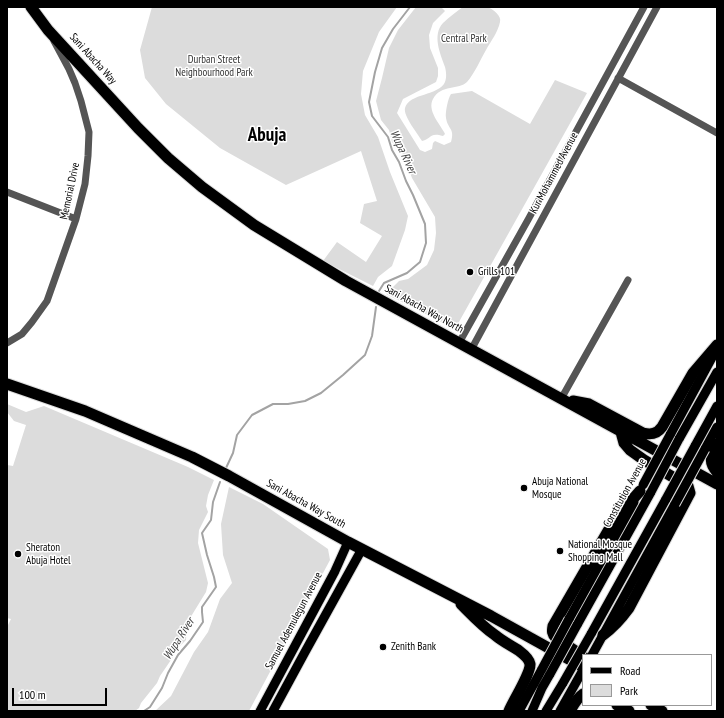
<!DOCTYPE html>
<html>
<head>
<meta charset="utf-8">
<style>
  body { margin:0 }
  #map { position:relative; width:724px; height:718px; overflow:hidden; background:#fff; font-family:"PT Sans Narrow",sans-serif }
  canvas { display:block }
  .frame { position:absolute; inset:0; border:8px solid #000; pointer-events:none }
  .legend { position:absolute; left:582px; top:654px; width:130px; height:52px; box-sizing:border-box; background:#fff; border:1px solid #999; margin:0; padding:5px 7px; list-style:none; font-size:12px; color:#000 }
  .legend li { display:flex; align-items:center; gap:8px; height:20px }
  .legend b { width:20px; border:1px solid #999 }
  .scale { position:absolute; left:12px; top:688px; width:95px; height:18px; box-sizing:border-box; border:2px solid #000; border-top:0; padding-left:5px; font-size:12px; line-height:14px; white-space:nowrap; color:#000; -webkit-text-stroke:3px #fff; paint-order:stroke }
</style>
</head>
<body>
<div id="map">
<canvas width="724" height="718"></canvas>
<div class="frame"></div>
<ul class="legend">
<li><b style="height:5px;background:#000"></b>Road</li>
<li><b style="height:11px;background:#dcdcdc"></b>Park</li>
</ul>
<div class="scale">100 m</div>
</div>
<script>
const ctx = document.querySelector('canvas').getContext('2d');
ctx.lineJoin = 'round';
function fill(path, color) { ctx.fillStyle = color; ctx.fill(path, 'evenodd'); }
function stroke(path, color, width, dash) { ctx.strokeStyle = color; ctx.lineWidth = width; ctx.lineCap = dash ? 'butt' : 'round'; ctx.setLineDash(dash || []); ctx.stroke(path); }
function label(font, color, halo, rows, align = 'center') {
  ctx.font = font + ' "PT Sans Narrow",sans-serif'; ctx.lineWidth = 3; ctx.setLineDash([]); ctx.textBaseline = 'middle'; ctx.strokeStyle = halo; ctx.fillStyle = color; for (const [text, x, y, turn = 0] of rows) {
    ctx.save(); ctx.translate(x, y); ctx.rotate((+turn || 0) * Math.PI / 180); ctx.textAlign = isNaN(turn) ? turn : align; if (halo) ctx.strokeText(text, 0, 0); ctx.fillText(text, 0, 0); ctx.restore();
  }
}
fill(new Path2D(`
  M 152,7 L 397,7 L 379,32 L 363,71 L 361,94 L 365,115 L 378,137 L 390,172 L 408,216 L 405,230 L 392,266 L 378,277 L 373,286 L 323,261 L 337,242 L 366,262 L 382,236 L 360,223 L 364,204 L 377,201 L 361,151 L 286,185 L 220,148 L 166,104 L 145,78 L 140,50 Z
  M 416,7 L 441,7 L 445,11 L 433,23 L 429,35 L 430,48 L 438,68 L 438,76 L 436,82 L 403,99 L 397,113 L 420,150 L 425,152 L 432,149 L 433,143 L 435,141 L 444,145 L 451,142 C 455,128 448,130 446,118 C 445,113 448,98 451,94 L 472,91 L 530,124 L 555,80 L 587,93 L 455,329 L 386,294 L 399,281 L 408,279 L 427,265 L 434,250 L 436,233 L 435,217 L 412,178 L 403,154 L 392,142 L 389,130 L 381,120 L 376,101 L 382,78 L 389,48 L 398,30 Z
  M 463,7 C 469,7 481,5 487,7 C 493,9 502,16 500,22 C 498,32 491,41 486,50 C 480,60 475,73 467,82 C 459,90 441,84 433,99 C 427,110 439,123 444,132 L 445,134 L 443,136 C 429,132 432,139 422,141 C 418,134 403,116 405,108 C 409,93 439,96 445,82 C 447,77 446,71 445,67 C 440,53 432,35 443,23 C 449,17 456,12 463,7 Z
  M 7,404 L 26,412 L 44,406 L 188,467 L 214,480 L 208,495 L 206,506 L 208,512 L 199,530 L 198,543 L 208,583 L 206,592 L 187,623 L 186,640 L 176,650 L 173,657 L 160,676 L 157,683 L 141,703 L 139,708 L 135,711 L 7,711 L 7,627 L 11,619 L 7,618 L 7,465 L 13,466 L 26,425 L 14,421 L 7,412 Z
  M 229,487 L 263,504 L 328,549 L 330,560 L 249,711 L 155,711 L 171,696 L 194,652 L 208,632 L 220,599 L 232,583 L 223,555 L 221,524 Z`), '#dcdcdc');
stroke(new Path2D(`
  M 379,291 L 384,283 L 407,273 L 420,262 L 426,243 L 425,224 L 413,195 L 406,181 L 399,162 L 392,150 L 388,137 L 372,116 L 369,102 L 375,72 L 382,48 L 393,29 L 410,7
  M 226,468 L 233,453 L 237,435 L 252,415 L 273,404 L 288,404 L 305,401 L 321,393 L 343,375 L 365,355 L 372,336 L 376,307
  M 144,711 L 150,707 L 162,688 L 168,673 L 178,655 L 190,641 L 203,622 L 202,612 L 202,607 L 216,587 L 214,577 L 207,555 L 202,533 L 211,520 L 213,502 L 220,482`), '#a3a3a3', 2);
const major = new Path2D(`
  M 670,435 L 715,352
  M 679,439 L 717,372
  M 695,446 L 717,406
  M 705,449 L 717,427
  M 569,619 L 634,502
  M 577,625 L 651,492
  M 591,634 L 666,499
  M 592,655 L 675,504
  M 260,711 L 335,571 L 348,542
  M 273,711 L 305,652 L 362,549
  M 519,711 L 542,669
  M 532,711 L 542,688 L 550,674
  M 546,711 L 563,683
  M 560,711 L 583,670`);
const highway = new Path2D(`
  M 31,7 L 48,30 L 138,128 L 168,158 L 202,187 L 254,225 L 346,281 L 717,484
  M 7,384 L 85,411 L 192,457 L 229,476 L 348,542 L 491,616 L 583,667
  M 573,401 L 589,404 L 643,433 C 651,435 657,434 662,427 L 693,373 L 717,345
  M 717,444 C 711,456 708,462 717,472
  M 461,604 C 472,615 482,626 495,635 C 502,641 510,645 518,650 C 522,653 529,658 530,664 C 531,673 513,701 509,711
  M 603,635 C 614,627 621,619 629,608 L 690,493 L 688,486 L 644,460 L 630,450 L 624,443 L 621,432
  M 583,656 L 556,638 C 552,634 552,631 553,626 L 608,531 L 617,517 L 640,491
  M 617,705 L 629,711
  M 651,705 L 662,711
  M 570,711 C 574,704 577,698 583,694`);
stroke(major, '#dbdbdb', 11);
stroke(highway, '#dbdbdb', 13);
stroke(new Path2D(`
  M 618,78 L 717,133
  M 7,192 L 76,219
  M 7,343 L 22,334 L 32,322 L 47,301 L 76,219 L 85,184 L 88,156 L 89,132 L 81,101 L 75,83 L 69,69 L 54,41
  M 459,343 L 529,218 L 644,7
  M 471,350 L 657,7
  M 561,399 L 628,280`), '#555', 7);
stroke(major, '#000', 9);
stroke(highway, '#000', 11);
const majorBridge = new Path2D(`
  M 643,485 L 670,435
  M 651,492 L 679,439
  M 666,499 L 695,446
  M 675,504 L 705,449
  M 542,669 L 569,619
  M 550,674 L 577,625
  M 563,683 L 591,634`);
stroke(majorBridge, '#dbdbdb', 11, []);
stroke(majorBridge, '#000', 9);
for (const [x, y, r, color] of [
  [470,272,4,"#000"],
  [524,488,4,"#000"],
  [560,551,4,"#000"],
  [18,554,4,"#000"],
  [383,647,4,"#000"]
]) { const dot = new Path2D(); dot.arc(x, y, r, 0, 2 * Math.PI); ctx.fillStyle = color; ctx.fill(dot); stroke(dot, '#fff', 1.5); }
label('11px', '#333', '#fff', [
  ["Central Park",464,39],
  ["Durban Street",214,60],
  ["Neighbourhood Park",214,73]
]);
label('11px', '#000', '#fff', [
  ["Sani Abacha Way",93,59,48],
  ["Kur Mohammed Avenue",554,173,-62],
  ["Memorial Drive",70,191,-78],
  ["Sani Abacha Way North",424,309,29],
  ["Constitution Avenue",625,493,-61],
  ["Sani Abacha Way South",306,504,29],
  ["Samuel Ademulegun Avenue",294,621,-62]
]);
label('11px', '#000', '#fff', [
  ["Grills 101",478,272],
  ["Abuja National",532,482],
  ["Mosque",532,495],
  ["National Mosque",568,545],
  ["Shopping Mall",568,558],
  ["Sheraton",26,548],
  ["Abuja Hotel",26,561],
  ["Zenith Bank",391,647]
], 'left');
label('italic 12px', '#444', '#fff', [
  ["Wupa River",403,152,65],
  ["Wupa River",179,639,-57]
]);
label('bold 19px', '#000', '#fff', [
  ["Abuja",267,136]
]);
</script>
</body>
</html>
